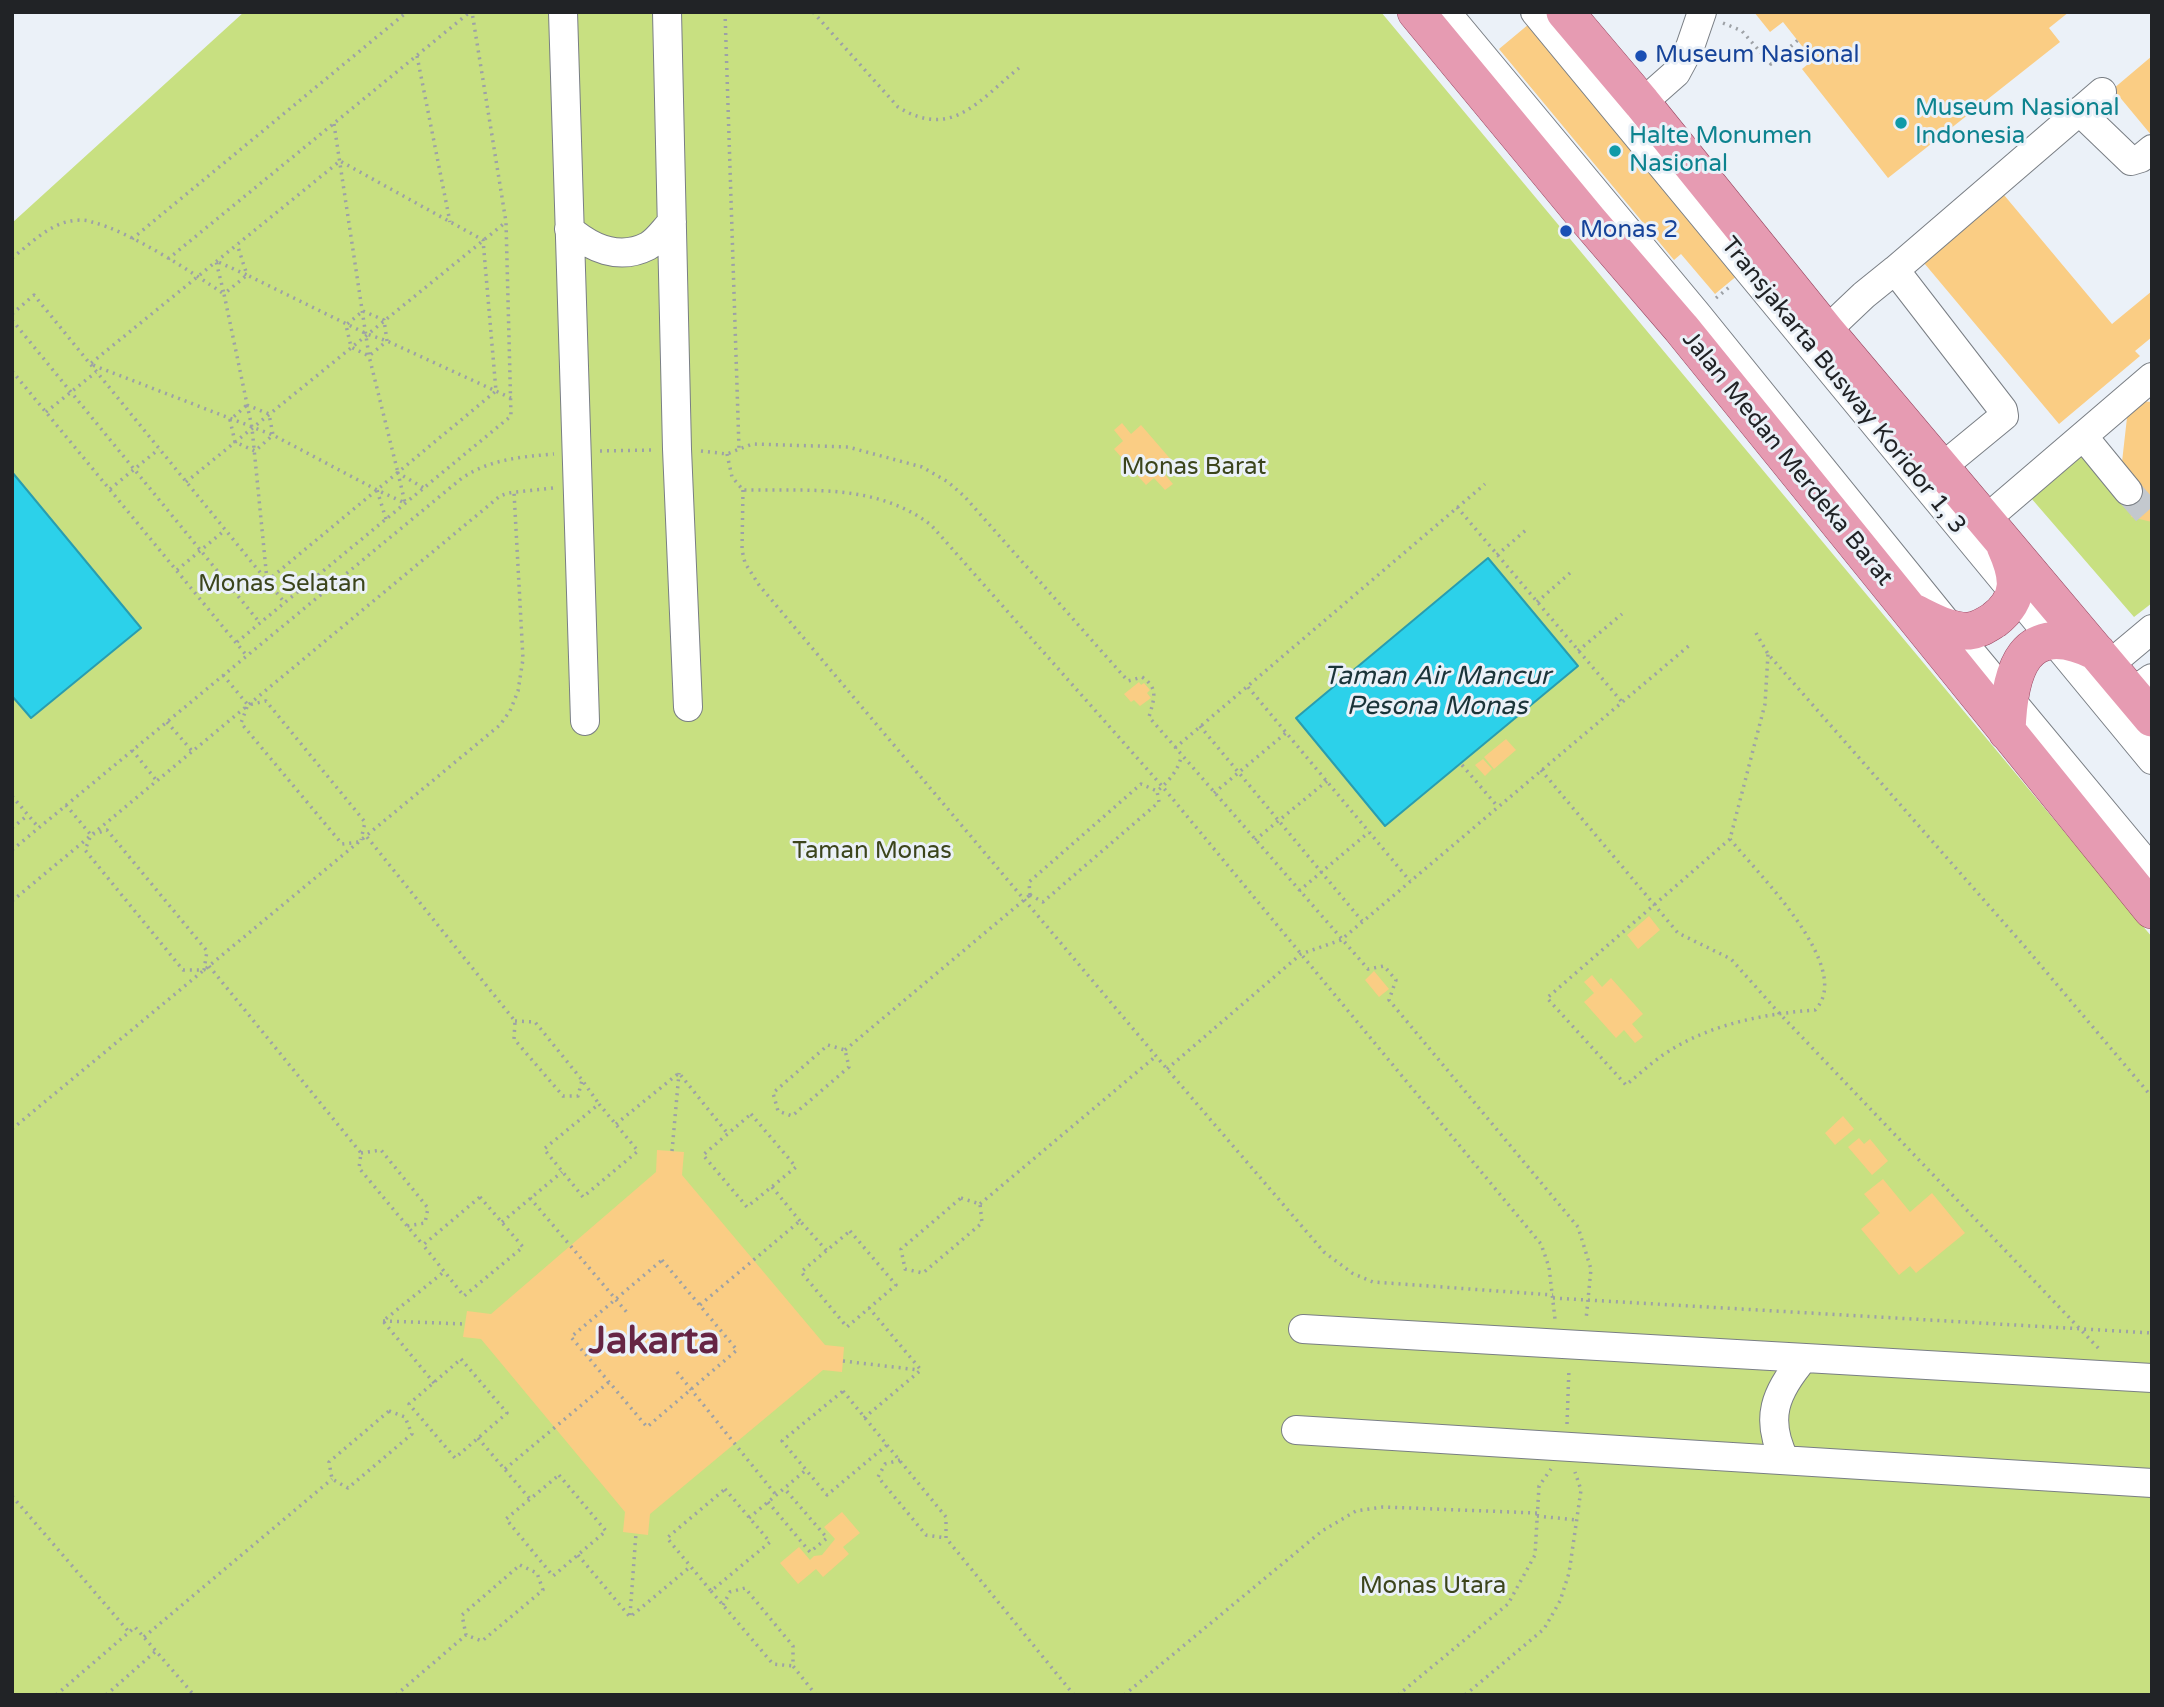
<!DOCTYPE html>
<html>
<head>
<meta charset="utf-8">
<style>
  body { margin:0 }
  #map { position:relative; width:2164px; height:1707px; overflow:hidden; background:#ebf1f8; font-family:"Varela Round",sans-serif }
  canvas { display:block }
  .frame { position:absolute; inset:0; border:14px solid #212326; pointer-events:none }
</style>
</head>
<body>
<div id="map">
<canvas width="2164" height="1707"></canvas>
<div class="frame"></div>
</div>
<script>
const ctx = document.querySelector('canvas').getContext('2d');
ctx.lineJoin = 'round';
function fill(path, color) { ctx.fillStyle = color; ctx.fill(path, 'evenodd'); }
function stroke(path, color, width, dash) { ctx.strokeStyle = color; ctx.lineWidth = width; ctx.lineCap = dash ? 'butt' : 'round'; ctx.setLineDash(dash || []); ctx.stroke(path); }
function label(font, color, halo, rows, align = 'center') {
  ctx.font = font + ' "Varela Round",sans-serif'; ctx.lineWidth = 6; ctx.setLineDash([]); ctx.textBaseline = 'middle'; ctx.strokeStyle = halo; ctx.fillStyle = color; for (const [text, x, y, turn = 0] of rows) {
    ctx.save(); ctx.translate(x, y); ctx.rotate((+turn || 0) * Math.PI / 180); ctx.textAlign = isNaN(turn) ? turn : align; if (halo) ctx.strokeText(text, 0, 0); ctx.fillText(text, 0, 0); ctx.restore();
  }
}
fill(new Path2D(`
  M 244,12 L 1381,12 L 2152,937 L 2152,1695 L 12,1695 L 12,223 Z
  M 2069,441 L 2152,522 L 2152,603 L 2134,617 L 2018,483 Z`), '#c8e081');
const water = new Path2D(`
  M 12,472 L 141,628 L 31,718 L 12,696 Z
  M 1488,558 L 1578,666 L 1385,826 L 1296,718 Z`);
fill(water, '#2cd1ea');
stroke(water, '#299daf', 2);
fill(new Path2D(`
  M 1754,12 L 2069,12 L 2049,28 L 2060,42 L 1888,178 L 1802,69 L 1813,60 L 1783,22 L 1770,32 Z
  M 1535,19 L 1744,270 L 1715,294 L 1681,254 L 1674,260 L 1499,49 Z
  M 2152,56 L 2152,136 L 2113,89 Z
  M 1999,189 L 2112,324 L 2152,291 L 2152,337 L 2135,351 L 2140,356 L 2059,424 L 1919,257 Z
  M 2129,400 L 2152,402 L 2152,522 L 2131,517 L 2128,491 L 2134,476 L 2122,462 Z
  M 1122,423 L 1131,434 L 1141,425 L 1173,462 L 1162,471 L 1173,484 L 1165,490 L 1154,478 L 1146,485 L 1114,449 L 1123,441 L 1114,430 Z
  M 1139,682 L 1141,685 L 1144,683 L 1150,690 L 1147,693 L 1151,698 L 1140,706 L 1134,700 L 1131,702 L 1124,694 Z
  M 1506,739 L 1516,750 L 1494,769 L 1484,757 Z
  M 1483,759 L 1492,769 L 1485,776 L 1475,765 Z
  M 1649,916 L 1660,930 L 1638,949 L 1627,935 Z
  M 1374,971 L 1389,989 L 1379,997 L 1365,980 Z
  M 1592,975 L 1602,987 L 1611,978 L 1643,1014 L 1632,1024 L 1643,1037 L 1635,1043 L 1624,1030 L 1616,1038 L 1584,1002 L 1594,993 L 1584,982 Z
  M 1843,1116 L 1854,1129 L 1835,1145 L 1825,1133 Z
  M 1859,1138 L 1864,1144 L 1870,1139 L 1888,1161 L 1872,1175 L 1848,1147 Z
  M 657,1150 L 684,1152 L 682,1175 L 825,1345 L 844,1347 L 842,1372 L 823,1370 L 709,1465 L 650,1514 L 648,1535 L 623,1532 L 625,1512 L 481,1339 L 463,1337 L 467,1311 L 491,1314 L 656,1172 Z
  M 1883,1179 L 1910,1212 L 1932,1193 L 1965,1233 L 1916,1273 L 1910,1266 L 1899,1275 L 1861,1229 L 1880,1213 L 1864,1194 Z
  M 842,1512 L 860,1533 L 843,1547 L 849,1554 L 823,1577 L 816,1569 L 798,1584 L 780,1563 L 799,1547 L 810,1560 L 814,1556 L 822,1555 L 835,1539 L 824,1527 Z`), '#facd84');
stroke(new Path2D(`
  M 2128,491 L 2152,518`), '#c3c8ce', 28, [28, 14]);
const minor = new Path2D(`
  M 563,12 L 585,721
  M 667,12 L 677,449 L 688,707
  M 1446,12 L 1697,314 L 1951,628 L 2152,870
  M 1535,12 L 2152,760
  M 1642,103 L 1676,73 L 1690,47 L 1702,12
  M 2079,111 L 2131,161 L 2141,158 L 2152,149
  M 569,229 C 591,248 619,261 648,246 C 658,240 664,230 672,222
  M 1895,270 L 2102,92
  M 1826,331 L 1864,295 L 1895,270 L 2003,410 L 2004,416 L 1942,467
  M 2083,436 L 2128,491
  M 1985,520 L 2152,377
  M 2109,665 L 2152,629
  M 2131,693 L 2152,678
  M 1303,1329 L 2152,1378
  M 1296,1430 L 2152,1483
  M 1785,1460 C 1764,1419 1775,1392 1804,1358`);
const major = new Path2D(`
  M 1416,12 L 1588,220 L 1681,328 L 2152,910
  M 1565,12 L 1642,103 L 1826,331 L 2152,718
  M 1911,611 C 1928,619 1949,632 1969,631 C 1979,630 1986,625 1994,620 C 2023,598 2018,575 2005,546
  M 2007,732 C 2009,671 2023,616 2097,652`);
stroke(minor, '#797e84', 30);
stroke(major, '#964660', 38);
stroke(new Path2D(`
  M 725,12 L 739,449
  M 813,12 L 898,107 C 952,140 978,101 1019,68
  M 1723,23 L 1742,31 L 1771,64 L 1798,40
  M 417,56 L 450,222
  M 334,124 L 369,356 L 398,473
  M 132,239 L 407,12
  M 12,258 C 29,245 45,228 66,222 C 74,220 84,219 92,222 C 131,232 190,271 224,294 L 216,261 L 247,275 L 237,244
  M 168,259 L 470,12
  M 1716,298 L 1732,285
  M 363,311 L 384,320 L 387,341 L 369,356 L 351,347 L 346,325 Z
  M 12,314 L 34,295 L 285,603
  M 12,320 L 260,623
  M 12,371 L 247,656
  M 247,405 L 269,414 L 273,435 L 255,451 L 235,442 L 230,420 Z
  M 46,412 L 96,372
  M 600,451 L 652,450
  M 701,451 L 727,454 L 752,444 L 848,447 L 922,467 L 948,482 L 964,496 L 1128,681 L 1142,677 C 1159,688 1154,699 1149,717 L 1368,969 L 1384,966 L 1396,980 L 1389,1000 L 1578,1227 L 1591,1269 L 1586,1320
  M 727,454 L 732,477 L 743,490 C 809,491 876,483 931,525 L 1162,786 L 1541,1244 L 1549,1267 L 1555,1319
  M 186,482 L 506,222
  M 110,489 L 159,449
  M 743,490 L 742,550 L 745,563 L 759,585 L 1167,1069 L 1324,1252 L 1352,1273 L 1373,1282 L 1553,1295
  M 1457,507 L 1622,702
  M 386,519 L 377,490 L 405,503 L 398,473 L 424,488
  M 1497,555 L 1526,530
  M 177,570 L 225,530
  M 267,580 L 252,428 L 224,294 L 247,275 L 367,334 L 387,341 L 511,398
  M 267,581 L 496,391 L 483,240 L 340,161 L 90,364 L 273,435 L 377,490
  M 1537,602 L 1570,573
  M 1756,633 L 1768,654 L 2026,948 L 2152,1097
  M 237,642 L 511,416 L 506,222 L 472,12
  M 1578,651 L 1622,614
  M 223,675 L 248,705 L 266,701 L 365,822 L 361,840
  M 1248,687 L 1410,881
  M 247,707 L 241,723 L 342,844 L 359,842
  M 167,722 L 192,751
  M 1200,726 L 1362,921
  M 1175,748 L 1485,484
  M 132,750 L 157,781
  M 1462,765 L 1498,807
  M 1541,770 L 1678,933 L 1731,959 L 1779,1013 L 2101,1351
  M 1214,793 L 1286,733
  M 12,796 L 39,828
  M 66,805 L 91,835 L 85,850 L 183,970 L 204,970 L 207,951 L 107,830 L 94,834
  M 12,828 L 28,815
  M 367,837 L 515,1021 L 514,1039 L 563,1096 L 578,1096 L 582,1080
  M 1730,839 L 1547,998 L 1626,1085 C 1637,1076 1648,1066 1660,1057 C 1705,1025 1762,1014 1815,1010 C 1856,968 1755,871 1730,839 L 1765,704 L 1768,654
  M 1255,840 L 1327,781
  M 12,850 L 462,478 C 491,459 520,457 554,454
  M 1299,891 L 1369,832
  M 1030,895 L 1029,882 L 1141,784 L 1157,791 C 1168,782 1178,771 1181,757
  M 1030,895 L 1043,902 L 1159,802 L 1157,791
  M 12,901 L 500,496 L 508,493 L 553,488
  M 209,966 L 361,1153 L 359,1168 L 423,1245
  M 515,1021 L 535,1022 L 582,1080 L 599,1104
  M 828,1045 L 845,1050 L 849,1067 L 792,1116 L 778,1111 L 773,1093 Z
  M 845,1050 L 1030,895
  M 1167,1069 L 1301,954 L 1341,940 L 1691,644
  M 599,1104 L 638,1151 L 583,1197 L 544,1149 Z
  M 751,1114 L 796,1167 L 747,1207 L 703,1155 Z
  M 616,1124 L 679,1073 L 728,1134
  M 12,1129 L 500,725 L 510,711 L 518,691 L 523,659 L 514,492
  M 672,1151 L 679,1073
  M 361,1153 L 381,1150 L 428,1208 L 425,1223 L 407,1226
  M 772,1187 L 800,1221
  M 480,1197 L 523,1247 L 464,1296 L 423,1245 Z
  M 530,1198 L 629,1315
  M 961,1198 L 980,1204 L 982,1223 L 923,1273 L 905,1269 L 901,1249 Z
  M 980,1204 L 1155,1057
  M 502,1222 L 562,1172
  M 850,1231 L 896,1285 L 847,1327 L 801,1272 Z
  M 662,1260 L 737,1350 L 647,1427 L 571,1337 Z
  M 1553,1298 L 2152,1333
  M 700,1305 L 800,1221 L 827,1251
  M 383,1321 L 465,1324
  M 461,1359 L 507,1413 L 455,1458 L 409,1404 Z
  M 843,1361 L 919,1370
  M 677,1372 L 776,1495
  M 434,1383 L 383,1321 L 445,1271
  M 843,1391 L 887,1445 L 827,1495 L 782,1441 Z
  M 389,1411 L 405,1417 L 412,1434 L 348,1488 L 332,1479 L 329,1462 Z
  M 864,1418 L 921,1370 L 869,1308
  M 1567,1424 L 1569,1368
  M 478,1438 L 530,1499
  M 887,1445 L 946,1517 L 946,1538 L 1074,1695
  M 900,1460 L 885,1464 L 878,1477 L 926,1535 L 946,1538
  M 505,1469 L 609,1382
  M 559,1475 L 606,1531 L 553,1576 L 506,1519 Z
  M 725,1489 L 770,1542 L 711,1591 L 667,1538 Z
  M 12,1496 L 129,1632
  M 768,1502 L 810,1552 L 827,1538 L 784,1488
  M 1537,1516 L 1577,1520
  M 749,1518 L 806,1470
  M 578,1555 L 630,1617 L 690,1567
  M 520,1565 L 537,1573 L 543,1590 L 482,1641 L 466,1635 L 462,1615 Z
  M 711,1591 L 773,1664 L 793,1666
  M 723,1605 L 730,1592 L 745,1588 L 793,1646 L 793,1666 L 816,1695
  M 630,1615 L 636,1533
  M 144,1637 L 332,1479
  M 56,1695 L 135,1627 L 194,1695
  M 106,1695 L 156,1651
  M 396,1695 L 466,1635
  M 1124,1695 L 1322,1531 L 1356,1511 L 1383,1507 L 1537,1513
  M 1398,1695 L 1508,1604 L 1535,1555 L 1539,1486 L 1551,1469
  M 1465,1695 L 1544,1629 L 1560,1601 L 1569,1573 L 1581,1490 L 1575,1472`), '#9da1a6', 3.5, [2, 5]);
stroke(minor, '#fff', 28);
stroke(major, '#e69bb2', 37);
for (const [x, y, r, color] of [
  [1641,56,7,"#1a4fb4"],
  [1901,123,7,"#0f9aa8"],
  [1615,151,7,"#0f9aa8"],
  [1566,231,7,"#1a4fb4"]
]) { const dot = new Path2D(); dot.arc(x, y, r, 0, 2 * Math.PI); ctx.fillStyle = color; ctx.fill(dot); stroke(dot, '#ebf1f8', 2.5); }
label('24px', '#164399', '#ebf1f8', [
  ["Museum Nasional",1655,56],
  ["Monas 2",1580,231]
], 'left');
label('24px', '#0d838f', '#ebf1f8', [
  ["Museum Nasional",1915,109],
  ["Indonesia",1915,137],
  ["Halte Monumen",1629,137],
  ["Nasional",1629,165]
], 'left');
label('24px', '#212326', '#ebf1f8', [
  ["Transjakarta Busway Koridor 1, 3",1843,386,51],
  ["Jalan Medan Merdeka Barat",1787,459,51]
]);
label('24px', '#3c451c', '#ebf1f8', [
  ["Monas Barat",1194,468],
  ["Monas Selatan",282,585],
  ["Taman Monas",872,852],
  ["Monas Utara",1433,1587]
]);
label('italic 26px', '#1b3439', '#ebf1f8', [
  ["Taman Air Mancur",1437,677],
  ["Pesona Monas",1437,707]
]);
label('bold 38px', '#662544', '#ebf1f8', [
  ["Jakarta",654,1343]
]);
</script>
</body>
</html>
